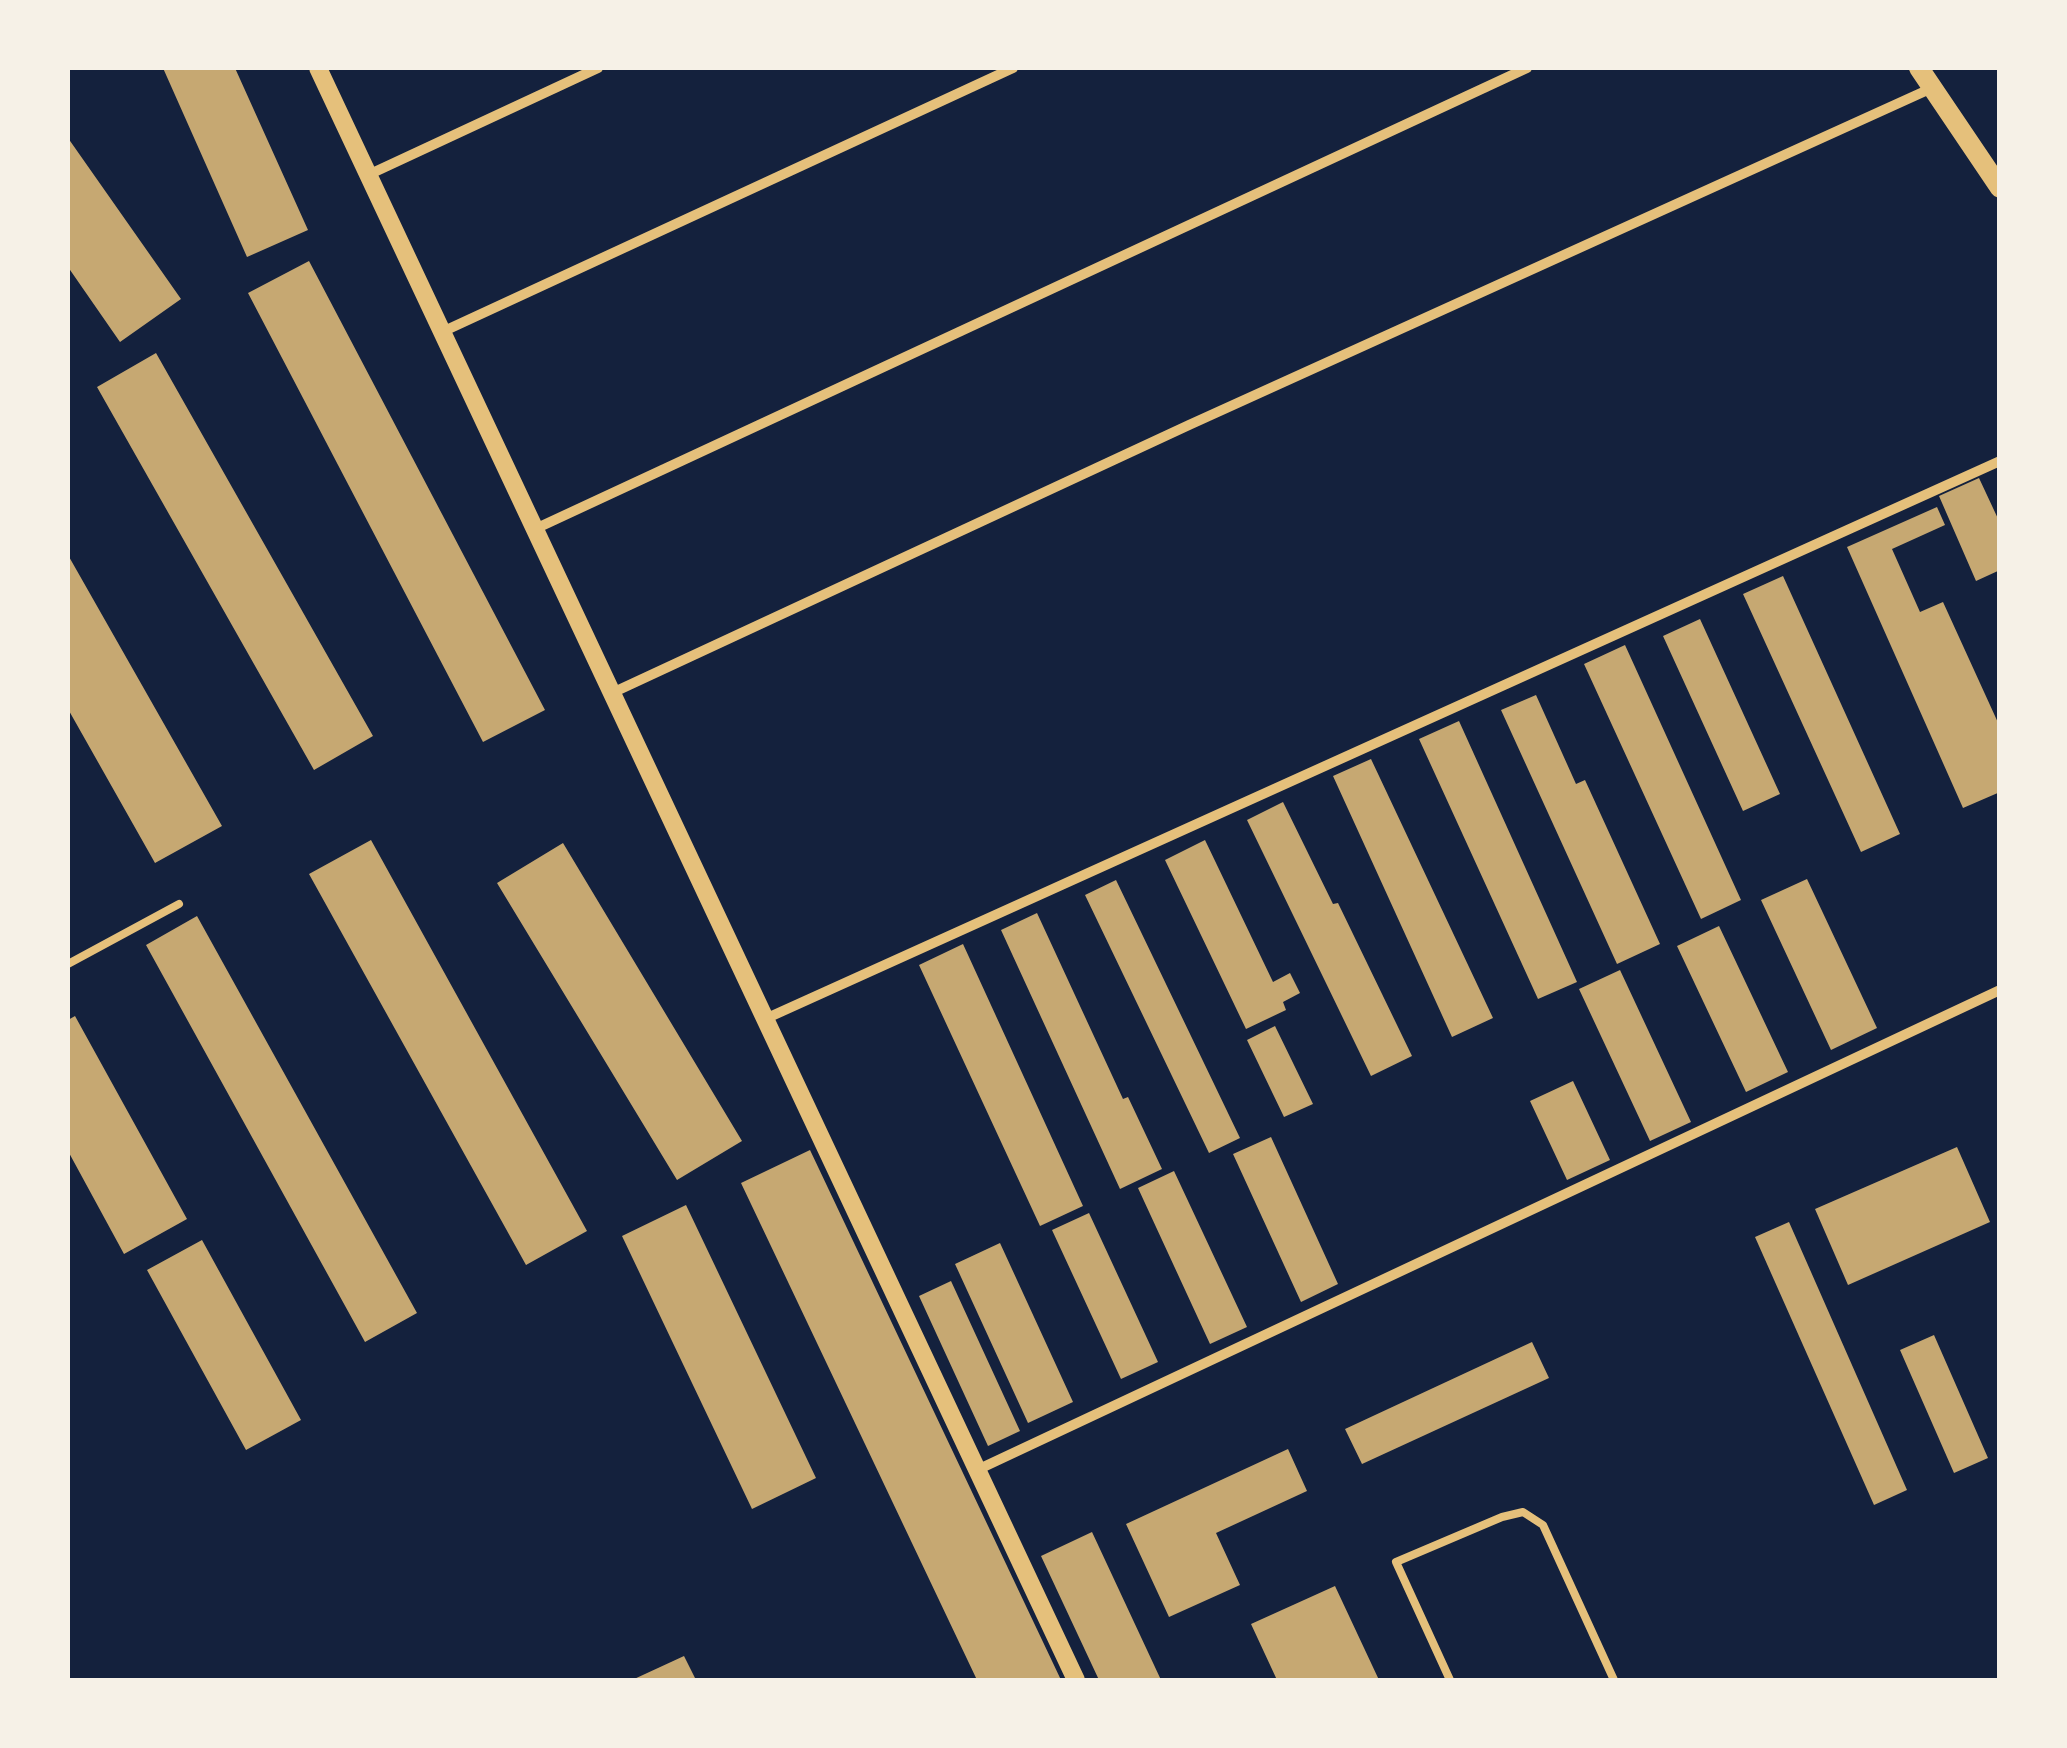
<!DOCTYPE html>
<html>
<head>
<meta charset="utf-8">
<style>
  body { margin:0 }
  #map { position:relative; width:2067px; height:1748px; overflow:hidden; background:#14213d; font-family:Lato,sans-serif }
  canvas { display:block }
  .frame { position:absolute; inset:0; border:70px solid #f6f1e7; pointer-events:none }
</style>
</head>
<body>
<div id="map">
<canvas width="2067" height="1748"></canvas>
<div class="frame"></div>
</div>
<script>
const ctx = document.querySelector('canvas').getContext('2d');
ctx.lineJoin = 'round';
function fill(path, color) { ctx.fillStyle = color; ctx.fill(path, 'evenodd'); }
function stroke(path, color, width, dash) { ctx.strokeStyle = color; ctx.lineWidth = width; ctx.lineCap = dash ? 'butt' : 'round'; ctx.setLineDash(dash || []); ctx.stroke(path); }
fill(new Path2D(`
  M 163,68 L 235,68 L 308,230 L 247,257 Z
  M 68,138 L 181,299 L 120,342 L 68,267 Z
  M 309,261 L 545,710 L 483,742 L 248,293 Z
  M 156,353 L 373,736 L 314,770 L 97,387 Z
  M 1979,478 L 2000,523 L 2000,570 L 1976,581 L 1939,496 Z
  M 1937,507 L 1945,525 L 1892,549 L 1920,612 L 1943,602 L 2000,727 L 2000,792 L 1963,808 L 1847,547 Z
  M 68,555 L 222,826 L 155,863 L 68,709 Z
  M 1783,576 L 1900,834 L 1861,852 L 1743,594 Z
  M 1700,619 L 1780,794 L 1743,811 L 1663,636 Z
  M 1625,645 L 1741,900 L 1701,919 L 1584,664 Z
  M 1536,695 L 1576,784 L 1585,780 L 1660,944 L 1617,964 L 1501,710 Z
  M 1459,721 L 1577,982 L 1538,999 L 1419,739 Z
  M 1371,759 L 1493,1018 L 1452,1037 L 1333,776 Z
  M 1283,802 L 1333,904 L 1338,903 L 1412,1056 L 1371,1076 L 1247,820 Z
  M 371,840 L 587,1231 L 526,1265 L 309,874 Z
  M 1205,840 L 1273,982 L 1290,973 L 1300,993 L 1283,1002 L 1286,1010 L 1246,1029 L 1165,860 Z
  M 563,843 L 742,1141 L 677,1180 L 497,883 Z
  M 1807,879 L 1877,1028 L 1831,1050 L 1761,900 Z
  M 1116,880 L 1240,1138 L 1209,1153 L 1085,895 Z
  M 1037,913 L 1123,1099 L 1128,1097 L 1162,1169 L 1120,1189 L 1001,930 Z
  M 197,916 L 417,1313 L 365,1342 L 146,945 Z
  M 1719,926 L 1788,1072 L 1746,1092 L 1677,946 Z
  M 963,944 L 1083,1206 L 1040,1226 L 919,965 Z
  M 1620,970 L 1691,1122 L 1650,1141 L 1579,989 Z
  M 75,1016 L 187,1219 L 124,1254 L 68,1151 L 68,1020 Z
  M 1275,1026 L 1313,1104 L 1284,1117 L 1247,1040 Z
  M 1573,1081 L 1610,1160 L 1567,1180 L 1530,1101 Z
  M 1271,1137 L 1338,1284 L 1301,1302 L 1233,1154 Z
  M 1957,1147 L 1990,1222 L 1848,1285 L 1815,1209 Z
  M 810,1150 L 1061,1680 L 977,1680 L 741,1183 Z
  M 1174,1171 L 1247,1327 L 1210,1344 L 1138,1188 Z
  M 686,1205 L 816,1478 L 752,1509 L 622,1236 Z
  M 1089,1213 L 1158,1362 L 1121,1379 L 1052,1230 Z
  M 1789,1222 L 1907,1490 L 1874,1505 L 1755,1237 Z
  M 202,1240 L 301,1420 L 246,1450 L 147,1270 Z
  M 1000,1243 L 1073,1402 L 1028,1423 L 955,1264 Z
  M 951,1281 L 1020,1431 L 988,1446 L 919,1296 Z
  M 1934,1335 L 1988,1458 L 1954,1473 L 1900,1350 Z
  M 1532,1342 L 1549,1378 L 1362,1464 L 1345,1429 Z
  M 1288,1449 L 1307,1491 L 1216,1533 L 1240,1585 L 1169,1617 L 1126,1524 Z
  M 1092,1532 L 1161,1680 L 1099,1680 L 1041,1556 Z
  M 1335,1586 L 1379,1680 L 1277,1680 L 1251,1624 Z
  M 684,1656 L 696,1680 L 632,1680 Z`), '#c6a872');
stroke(new Path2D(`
  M 68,964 L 179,904
  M 1450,1680 L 1396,1562 L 1502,1517 L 1523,1512 L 1543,1525 L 1614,1680`), '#e5c07b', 8);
stroke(new Path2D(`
  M 368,175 L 598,68
  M 442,332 L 1013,68
  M 535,529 L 1527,68
  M 612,693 L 1189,425 L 1932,88
  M 765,1019 L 2000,461
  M 977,1470 L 2000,990`), '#e5c07b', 10);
stroke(new Path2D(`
  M 318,68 L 1076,1680`), '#e5c07b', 18);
stroke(new Path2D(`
  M 1919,68 L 2000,188`), '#e5c07b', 20);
</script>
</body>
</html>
